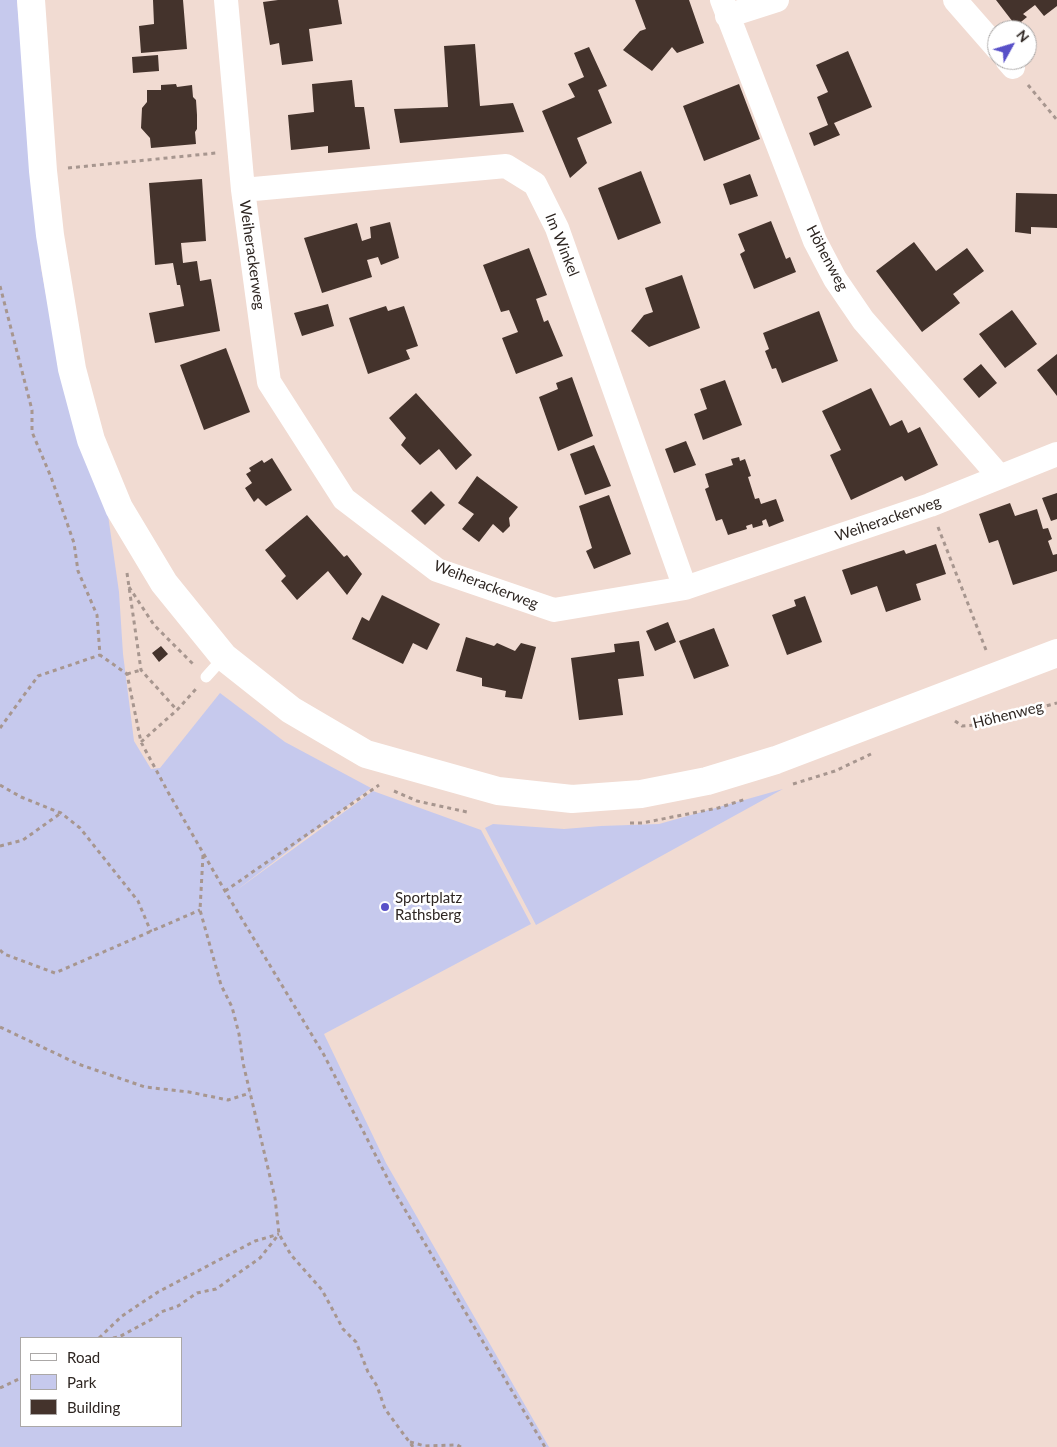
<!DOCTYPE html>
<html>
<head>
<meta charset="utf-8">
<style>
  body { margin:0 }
  #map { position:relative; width:1057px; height:1447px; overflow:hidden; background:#f1dbd2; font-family:Lato,sans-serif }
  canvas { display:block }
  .legend { position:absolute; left:20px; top:1337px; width:162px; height:90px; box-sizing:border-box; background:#fff; border:1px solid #aba8a7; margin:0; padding:6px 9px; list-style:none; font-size:15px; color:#2e2622 }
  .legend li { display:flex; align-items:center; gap:10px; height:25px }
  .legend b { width:25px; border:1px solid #aba8a7 }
  .north { position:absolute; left:987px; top:20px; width:50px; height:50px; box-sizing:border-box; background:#fff; border:1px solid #aba8a7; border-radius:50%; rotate:51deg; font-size:14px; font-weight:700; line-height:20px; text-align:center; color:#2e2622 }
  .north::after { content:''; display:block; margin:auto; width:18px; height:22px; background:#5850c8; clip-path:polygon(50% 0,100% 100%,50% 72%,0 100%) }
</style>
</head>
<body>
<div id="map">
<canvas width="1057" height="1447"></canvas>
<ul class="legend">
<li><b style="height:6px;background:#fff"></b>Road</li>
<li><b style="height:14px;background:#c6c9ed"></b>Park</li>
<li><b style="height:14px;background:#44332c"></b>Building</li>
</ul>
<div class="north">N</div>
</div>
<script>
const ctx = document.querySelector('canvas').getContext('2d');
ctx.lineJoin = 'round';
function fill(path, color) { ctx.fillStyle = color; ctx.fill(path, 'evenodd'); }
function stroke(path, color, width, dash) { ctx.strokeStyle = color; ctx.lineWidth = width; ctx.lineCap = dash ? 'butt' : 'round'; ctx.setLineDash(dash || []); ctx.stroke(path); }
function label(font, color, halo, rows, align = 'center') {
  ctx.font = font + ' Lato,sans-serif'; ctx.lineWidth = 5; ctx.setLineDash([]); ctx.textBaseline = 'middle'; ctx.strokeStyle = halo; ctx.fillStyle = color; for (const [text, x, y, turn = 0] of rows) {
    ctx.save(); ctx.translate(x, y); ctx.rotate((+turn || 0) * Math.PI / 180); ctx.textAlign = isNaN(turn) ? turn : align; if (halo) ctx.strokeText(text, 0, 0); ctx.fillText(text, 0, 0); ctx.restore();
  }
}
fill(new Path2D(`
  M 0,0 L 17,0 L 41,268 L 64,388 L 108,515 L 119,592 L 123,654 L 134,741 L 151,769 L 160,768 L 220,693 L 285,742 L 371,788 L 234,892 L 373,791 L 481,830 L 531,924 L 324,1034 L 386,1163 L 549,1447 L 0,1447 ZM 21,1338 L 181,1338 L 181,1426 L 21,1426 Z
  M 783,789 L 536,925 L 485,828 L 493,824 L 564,829 L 601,826 L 659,824 Z`), '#c6c9ed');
fill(new Path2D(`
  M 153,0 L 183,0 L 187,49 L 141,53 L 139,26 L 154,24 Z
  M 278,0 L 338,0 L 342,24 L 309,29 L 313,61 L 282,65 L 279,43 L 270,45 L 263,2 Z
  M 635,0 L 689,0 L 704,43 L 677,53 L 672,47 L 652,71 L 623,50 L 640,31 L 646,29 Z
  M 996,0 L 1057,0 L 1057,6 L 1044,16 L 1035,5 L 1023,14 L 1027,17 L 1016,26 Z
  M 475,44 L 480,106 L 513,103 L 524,132 L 400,143 L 394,109 L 448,107 L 444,46 Z
  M 589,47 L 607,86 L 598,90 L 612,123 L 577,138 L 587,163 L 570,178 L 542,111 L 575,97 L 568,84 L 584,77 L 574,53 Z
  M 848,51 L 872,107 L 834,123 L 840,135 L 814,146 L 809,133 L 828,125 L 817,97 L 828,92 L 816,65 Z
  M 158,55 L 159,71 L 133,73 L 132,57 Z
  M 352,80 L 355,107 L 364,107 L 370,149 L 328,153 L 328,146 L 291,150 L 288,115 L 314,112 L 312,84 Z
  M 176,84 L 177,87 L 192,85 L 193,97 L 196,100 L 197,115 L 197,129 L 195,132 L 196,144 L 151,148 L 150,138 L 141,128 L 142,108 L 147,102 L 147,90 L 161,90 L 161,85 Z
  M 739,84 L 760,139 L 704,161 L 683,106 Z
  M 641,171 L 661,223 L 618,240 L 598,188 Z
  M 750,174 L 758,196 L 730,205 L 723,184 Z
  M 202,179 L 206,241 L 181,243 L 183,263 L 197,261 L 200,281 L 211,279 L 220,331 L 155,343 L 149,313 L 184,306 L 180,285 L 177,285 L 173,263 L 155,265 L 149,183 Z
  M 1016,193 L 1057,194 L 1057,228 L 1031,227 L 1031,234 L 1015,232 Z
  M 771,221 L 786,259 L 790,257 L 796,272 L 754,289 L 740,254 L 745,251 L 738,234 Z
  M 390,222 L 399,258 L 381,265 L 378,257 L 367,260 L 372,277 L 322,293 L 304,238 L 357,223 L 362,241 L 371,238 L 370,227 Z
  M 914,242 L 936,271 L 967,248 L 984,271 L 953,294 L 960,303 L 922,332 L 876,271 Z
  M 529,248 L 547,295 L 536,299 L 544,322 L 548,320 L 563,356 L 516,374 L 502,338 L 518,332 L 509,310 L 501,312 L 483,265 Z
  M 682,275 L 700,328 L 649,347 L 631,331 L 644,315 L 653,312 L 645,288 Z
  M 328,304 L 334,326 L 302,336 L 294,313 Z
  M 386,306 L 388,311 L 404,306 L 418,346 L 406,350 L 410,359 L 368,374 L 349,318 Z
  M 1012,310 L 1037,344 L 1005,368 L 979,334 Z
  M 819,311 L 838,361 L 782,383 L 776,368 L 772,369 L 765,351 L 769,349 L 763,333 Z
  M 226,348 L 250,412 L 204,430 L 180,365 Z
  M 1057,354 L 1057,396 L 1037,370 Z
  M 981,364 L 997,383 L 979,398 L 963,379 Z
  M 572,377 L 593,436 L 558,451 L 539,397 L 558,389 L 556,383 Z
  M 725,380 L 742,425 L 703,440 L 694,414 L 707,409 L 700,389 Z
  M 871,388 L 890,426 L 902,420 L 908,433 L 920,427 L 938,465 L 905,481 L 902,476 L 851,500 L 830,455 L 841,450 L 822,411 Z
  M 416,393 L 472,455 L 456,470 L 439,449 L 420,465 L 401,445 L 406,438 L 389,418 Z
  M 686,441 L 696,465 L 674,473 L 665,449 Z
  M 594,445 L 611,486 L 585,495 L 570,454 Z
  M 739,457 L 740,461 L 745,459 L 751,476 L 748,477 L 755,499 L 759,498 L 761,504 L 776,499 L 784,521 L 769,527 L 766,519 L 762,521 L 763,525 L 753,528 L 752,524 L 746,526 L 747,529 L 728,535 L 722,519 L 716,521 L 705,489 L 709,487 L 705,474 L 733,465 L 731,459 Z
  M 272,458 L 292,490 L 266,506 L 258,498 L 254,502 L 245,488 L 252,483 L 246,474 L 251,471 L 249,468 L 262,460 L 264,463 Z
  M 477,476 L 518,507 L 509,518 L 510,526 L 503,533 L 493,524 L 479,542 L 462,529 L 474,514 L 458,503 Z
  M 431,491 L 445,505 L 425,525 L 411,511 Z
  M 1057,493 L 1057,519 L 1051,521 L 1042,498 Z
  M 609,495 L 631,554 L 594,569 L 586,551 L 592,548 L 579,506 Z
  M 1010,503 L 1015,516 L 1037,509 L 1043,529 L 1048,528 L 1052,539 L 1048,541 L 1053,555 L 1057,554 L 1057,571 L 1013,585 L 998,540 L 989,543 L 979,514 Z
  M 307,515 L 344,557 L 347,555 L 362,574 L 347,595 L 328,571 L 297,600 L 281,581 L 286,576 L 265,550 Z
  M 936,544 L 946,574 L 916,584 L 921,600 L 886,612 L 877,586 L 851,595 L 842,570 L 904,550 L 906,554 Z
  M 382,595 L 440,624 L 427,650 L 413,643 L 403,664 L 352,639 L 362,617 L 369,621 Z
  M 805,596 L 822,642 L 787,655 L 772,615 L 796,606 L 794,600 Z
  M 668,622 L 676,642 L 655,651 L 646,631 Z
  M 714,628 L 729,666 L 694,679 L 679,641 Z
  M 466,637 L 494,646 L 497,643 L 515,651 L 521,643 L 536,647 L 522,699 L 505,697 L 506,691 L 482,686 L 482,678 L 456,671 Z
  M 639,641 L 644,676 L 618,679 L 623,715 L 579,720 L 571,658 L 615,652 L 614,644 Z
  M 161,646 L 168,654 L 159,662 L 152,653 Z`), '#44332c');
stroke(new Path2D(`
  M 1028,85 L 1057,120
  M 68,168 L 216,153
  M 0,286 L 32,410 L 32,432 L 51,477 L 74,543 L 78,571 L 97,615 L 100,655 L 127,674 L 141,742 L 168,792 L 225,891 L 324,1055 L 394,1191 L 545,1447
  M 938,527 L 986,650 L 985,651
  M 127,573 L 141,670 L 177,710
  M 129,587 L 154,625 L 194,665
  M 127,674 L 141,670
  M 955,721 L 962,726 L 975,725 L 1057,703
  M 0,728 L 38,676 L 100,655
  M 141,742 L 177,710 L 196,689
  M 793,784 L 835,771 L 871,754
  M 0,785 L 21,797 L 61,813 L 80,828 L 138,901 L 151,932
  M 394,791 L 417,801 L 467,812
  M 630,823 L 642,823 L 718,808 L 746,799
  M 0,846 L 23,840 L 61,813
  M 203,855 L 200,910 L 221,985 L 232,1007 L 239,1034 L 243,1063 L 275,1198 L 279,1234 L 291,1255 L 322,1290 L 343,1329 L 356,1342 L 368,1372 L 377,1386 L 385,1409 L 413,1447
  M 225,891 L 379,785
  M 0,950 L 4,954 L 55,973 L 200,910
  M 0,1027 L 78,1064 L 145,1087 L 189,1092 L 228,1100 L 250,1093
  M 99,1338 L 122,1316 L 158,1292 L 255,1241 L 279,1234
  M 113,1338 L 119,1337 L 154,1318 L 161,1312 L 178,1306 L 197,1293 L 216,1289 L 260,1258 L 279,1234
  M 0,1388 L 21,1378
  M 410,1442 L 425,1446 L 457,1445 L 461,1447`), '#a7968f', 3, [4, 4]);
stroke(new Path2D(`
  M 206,677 L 224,657`), '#fff', 11);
stroke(new Path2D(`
  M 226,0 L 243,190 L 269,382 L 344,499 L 437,570 L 554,610 L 685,588 L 930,505 L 1057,454
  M 722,0 L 815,241 L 835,279 L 863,320 L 999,476
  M 955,0 L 997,48
  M 727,16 L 777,0
  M 1007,60 L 1013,67
  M 243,190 L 506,166 L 535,184 L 557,228 L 685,588`), '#fff', 24);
stroke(new Path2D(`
  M 31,0 L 43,171 L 50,235 L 72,369 L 91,440 L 119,508 L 164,583 L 224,657 L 291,710 L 366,754 L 498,791 L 572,799 L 641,794 L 707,781 L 776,760 L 1057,653`), '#fff', 28);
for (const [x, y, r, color] of [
  [385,907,5,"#5850c8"]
]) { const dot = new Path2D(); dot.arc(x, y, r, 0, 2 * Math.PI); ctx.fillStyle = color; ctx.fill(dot); stroke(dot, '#fff', 2); }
label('15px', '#2e2622', '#fff', [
  ["Im Winkel",562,245,68],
  ["Weiherackerweg",252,255,82],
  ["Höhenweg",827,258,62],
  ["Weiherackerweg",888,519,-19],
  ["Weiherackerweg",486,585,21],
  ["Höhenweg",1008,715,-14]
]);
label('15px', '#2e2622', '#fff', [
  ["Sportplatz",395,898],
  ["Rathsberg",395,915]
], 'left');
</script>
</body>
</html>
